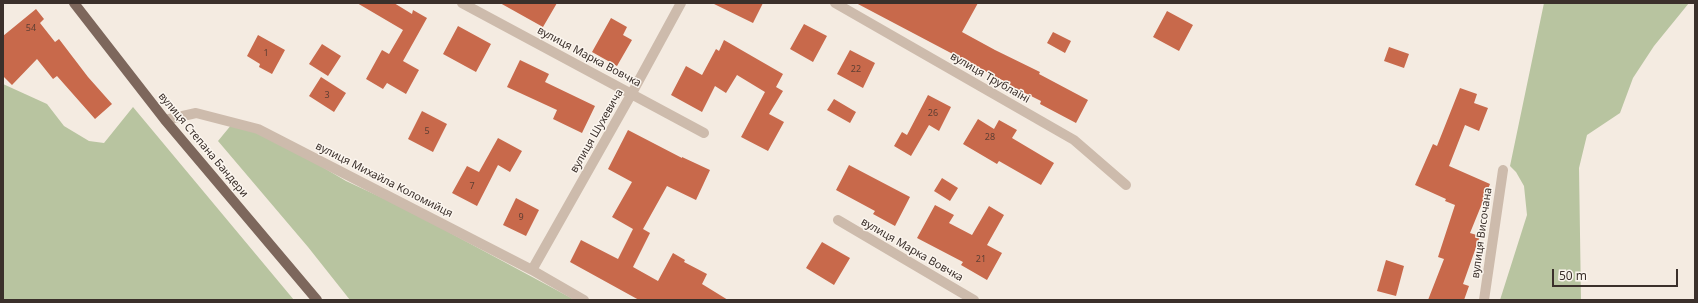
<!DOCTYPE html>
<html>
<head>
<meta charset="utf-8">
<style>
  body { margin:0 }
  #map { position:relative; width:1698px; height:303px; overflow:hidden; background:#f4ebe1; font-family:"Noto Sans",sans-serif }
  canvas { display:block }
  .frame { position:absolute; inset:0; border:4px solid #3b302b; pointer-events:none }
  .scale { position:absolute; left:1552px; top:269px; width:126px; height:18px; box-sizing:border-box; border:2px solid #3b302b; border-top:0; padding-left:5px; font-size:12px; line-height:14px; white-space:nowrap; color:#3b302b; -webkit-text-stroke:3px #fbf5ee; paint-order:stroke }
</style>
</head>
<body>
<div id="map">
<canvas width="1698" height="303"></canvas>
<div class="frame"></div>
<div class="scale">50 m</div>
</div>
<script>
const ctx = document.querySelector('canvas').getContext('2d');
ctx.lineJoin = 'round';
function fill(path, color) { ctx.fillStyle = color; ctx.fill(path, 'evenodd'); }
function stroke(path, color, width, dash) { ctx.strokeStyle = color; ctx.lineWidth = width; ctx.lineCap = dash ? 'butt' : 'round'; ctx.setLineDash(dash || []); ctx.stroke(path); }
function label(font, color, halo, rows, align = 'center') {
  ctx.font = font + ' "Noto Sans",sans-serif'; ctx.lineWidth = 3; ctx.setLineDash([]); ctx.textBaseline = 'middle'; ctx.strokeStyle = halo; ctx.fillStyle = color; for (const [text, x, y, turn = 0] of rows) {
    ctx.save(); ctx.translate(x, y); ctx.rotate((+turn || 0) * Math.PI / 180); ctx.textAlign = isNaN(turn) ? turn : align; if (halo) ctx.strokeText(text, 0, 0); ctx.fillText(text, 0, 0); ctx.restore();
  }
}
fill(new Path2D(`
  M 1544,3 L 1689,3 L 1654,46 L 1633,78 L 1620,113 L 1587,135 L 1579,168 L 1581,300 L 1500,300 L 1527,215 L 1524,186 L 1516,172 L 1510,166 Z
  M 3,84 L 47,104 L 64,126 L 89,141 L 104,143 L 133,107 L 294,300 L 3,300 Z
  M 232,124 L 258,129 L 346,181 L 402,207 L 575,300 L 350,300 L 308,247 L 218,141 Z`), '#b8c4a0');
fill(new Path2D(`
  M 357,3 L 394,3 L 412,14 L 413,10 L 427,18 L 403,61 L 419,70 L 406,94 L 387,83 L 383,89 L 366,79 L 382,50 L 389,54 L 403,30 Z
  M 500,3 L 557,3 L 543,27 Z
  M 712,3 L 763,3 L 753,23 Z
  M 856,3 L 978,3 L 962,32 L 995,50 L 1040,72 L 1039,74 L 1088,100 L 1076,123 L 1040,104 L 1041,101 L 1003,82 L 1004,81 Z
  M 36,9 L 44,19 L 40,23 L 55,42 L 59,39 L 88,77 L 112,104 L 95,119 L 57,76 L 53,79 L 37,59 L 12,85 L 3,76 L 3,36 Z
  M 1167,11 L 1193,25 L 1179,51 L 1153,37 Z
  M 611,18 L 627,27 L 623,35 L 632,40 L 617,66 L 592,52 Z
  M 804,24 L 827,36 L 813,62 L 790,49 Z
  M 458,26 L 491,44 L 476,72 L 443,54 Z
  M 1053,32 L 1071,41 L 1065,53 L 1047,43 Z
  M 258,35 L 285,50 L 272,74 L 259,67 L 260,64 L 247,56 Z
  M 724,40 L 783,74 L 776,87 L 783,91 L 769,114 L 784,122 L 768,151 L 741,137 L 765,92 L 737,75 L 726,93 L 715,86 L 702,112 L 671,95 L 686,66 L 702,75 L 716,49 L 719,51 Z
  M 322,44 L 341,56 L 328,76 L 309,64 Z
  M 1389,47 L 1409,54 L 1404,68 L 1384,61 Z
  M 850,50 L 875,63 L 863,88 L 837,74 Z
  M 520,60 L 549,74 L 545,82 L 595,106 L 582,133 L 553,119 L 557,110 L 507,87 Z
  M 321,77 L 346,93 L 334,112 L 309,96 Z
  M 1460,88 L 1477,94 L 1474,103 L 1488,108 L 1479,131 L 1465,125 L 1449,166 L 1490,184 L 1470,233 L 1480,236 L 1463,284 L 1469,286 L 1464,300 L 1428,300 L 1444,259 L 1438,257 L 1455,205 L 1445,201 L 1446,199 L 1415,185 L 1433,144 L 1437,146 Z
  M 928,95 L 951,107 L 939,131 L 929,125 L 911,156 L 894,146 L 902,132 L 907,135 Z
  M 834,99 L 856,112 L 850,123 L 827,110 Z
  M 422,111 L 447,124 L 433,152 L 408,139 Z
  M 978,119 L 994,129 L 999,120 L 1017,130 L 1012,138 L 1054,163 L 1041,185 L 999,161 L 997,164 L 963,144 Z
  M 628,130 L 682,158 L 682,157 L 710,170 L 696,200 L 667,186 L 643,229 L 650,233 L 633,267 L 658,281 L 673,253 L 685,260 L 684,262 L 707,274 L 702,284 L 728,300 L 639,300 L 570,262 L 581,240 L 618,259 L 633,229 L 612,217 L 632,182 L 608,169 Z
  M 498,138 L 522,151 L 510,172 L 498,165 L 477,206 L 452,193 L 467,166 L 479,172 Z
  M 849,165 L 910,197 L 895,226 L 873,214 L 875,211 L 836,190 Z
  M 942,178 L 958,188 L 950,201 L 934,191 Z
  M 516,198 L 539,210 L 526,236 L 503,225 Z
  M 935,205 L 954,215 L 949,223 L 972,235 L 989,206 L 1004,215 L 987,245 L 1002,253 L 987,280 L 961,265 L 963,262 L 917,238 Z
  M 822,242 L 850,258 L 834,285 L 806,268 Z
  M 1386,260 L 1404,266 L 1396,296 L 1377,291 Z`), '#c8694b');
stroke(new Path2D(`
  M 462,3 L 704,133
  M 835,3 L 1074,140 L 1126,185
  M 165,120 L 196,113 L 258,129 L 532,270 L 584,300
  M 838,220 L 974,300
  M 532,270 L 632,93 L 681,3
  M 1484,300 L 1503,170`), '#cdbbac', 10);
stroke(new Path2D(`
  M 74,3 L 165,120 L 317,300`), '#7d675c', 10);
label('9px', '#5e3e33', null, [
  ["54",31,28],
  ["1",266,53],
  ["22",856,69],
  ["3",327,95],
  ["26",933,113],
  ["5",427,131],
  ["28",990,137],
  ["7",472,186],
  ["9",521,217],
  ["21",981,259]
]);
label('11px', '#3b302b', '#fbf5ee', [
  ["вулиця Марка Вовчка",589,57,28],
  ["вулиця Трублаїні",990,78,30],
  ["вулиця Шухевича",597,131,-60],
  ["вулиця Степана Бандери",203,145,50],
  ["вулиця Михайла Коломийця",384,180,27],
  ["вулиця Височана",1482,233,-82],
  ["вулиця Марка Вовчка",912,250,30]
]);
</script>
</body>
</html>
